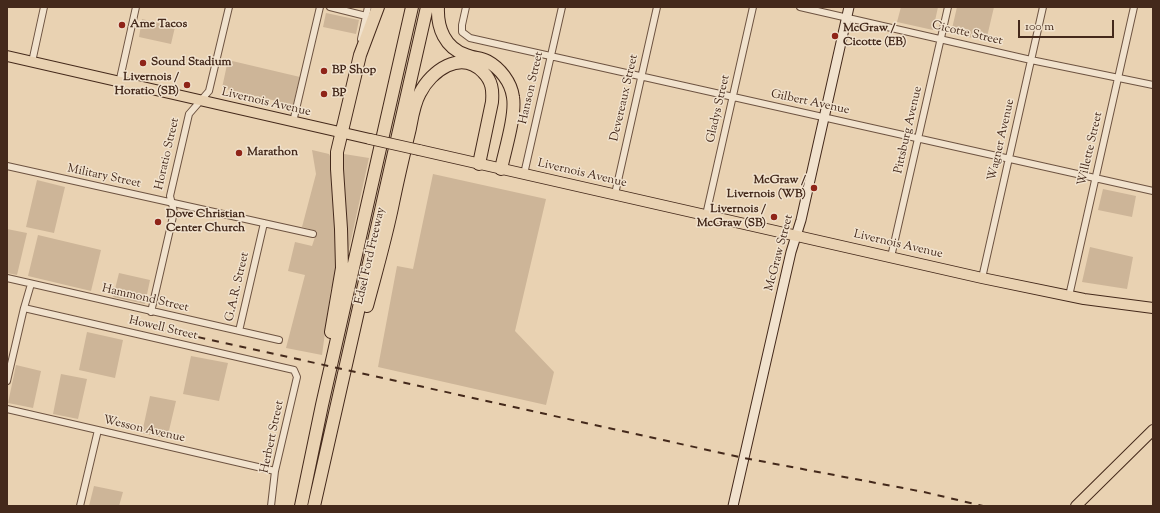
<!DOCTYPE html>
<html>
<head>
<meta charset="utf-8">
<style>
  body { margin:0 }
  #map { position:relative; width:1160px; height:513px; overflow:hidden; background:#e9d2b2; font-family:"Sorts Mill Goudy",serif }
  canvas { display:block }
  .frame { position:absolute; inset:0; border:8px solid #44291b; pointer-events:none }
  .scale { position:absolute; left:1018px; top:20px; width:96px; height:18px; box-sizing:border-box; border:2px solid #44291b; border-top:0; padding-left:5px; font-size:12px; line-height:14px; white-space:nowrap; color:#44291b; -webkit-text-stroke:3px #f1e2cd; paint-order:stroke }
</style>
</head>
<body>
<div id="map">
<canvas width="1160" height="513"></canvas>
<div class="frame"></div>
<div class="scale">100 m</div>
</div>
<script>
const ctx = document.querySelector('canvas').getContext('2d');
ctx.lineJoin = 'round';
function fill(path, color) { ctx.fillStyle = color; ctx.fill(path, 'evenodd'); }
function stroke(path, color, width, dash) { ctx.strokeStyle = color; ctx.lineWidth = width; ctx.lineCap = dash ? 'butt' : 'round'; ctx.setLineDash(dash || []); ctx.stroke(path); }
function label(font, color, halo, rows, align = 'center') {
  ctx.font = font + ' "Sorts Mill Goudy",serif'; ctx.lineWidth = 3; ctx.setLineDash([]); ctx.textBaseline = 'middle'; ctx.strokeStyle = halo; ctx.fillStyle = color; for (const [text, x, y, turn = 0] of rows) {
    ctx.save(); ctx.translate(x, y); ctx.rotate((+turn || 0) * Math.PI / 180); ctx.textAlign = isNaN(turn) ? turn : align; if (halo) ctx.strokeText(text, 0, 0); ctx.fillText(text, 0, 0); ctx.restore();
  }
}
fill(new Path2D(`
  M 901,7 L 938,7 L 933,30 L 897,22 Z
  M 957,7 L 994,7 L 986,41 L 951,33 Z
  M 326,13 L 359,20 L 356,34 L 323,27 Z
  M 142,19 L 175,27 L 171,44 L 139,37 Z
  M 228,60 L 300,77 L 293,105 L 222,88 Z
  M 312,150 L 329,154 L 331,158 L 337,263 L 333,288 L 331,288 L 322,355 L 286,348 L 305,275 L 288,271 L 295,242 L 312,246 L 317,231 L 302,227 L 316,174 Z
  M 344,154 L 369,158 L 347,258 L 342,173 Z
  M 433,174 L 546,199 L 515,331 L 554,372 L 546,405 L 378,367 L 397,266 L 413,269 Z
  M 37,180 L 65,187 L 54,233 L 26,227 Z
  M 1103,189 L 1136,196 L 1132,217 L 1098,210 Z
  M 7,229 L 27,233 L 17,275 L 7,273 Z
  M 38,235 L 101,250 L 91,291 L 28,276 Z
  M 1090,247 L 1133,257 L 1127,289 L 1082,282 Z
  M 119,273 L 150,280 L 145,304 L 113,297 Z
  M 87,332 L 123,340 L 115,378 L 79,370 Z
  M 191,356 L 228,363 L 219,401 L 183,394 Z
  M 16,365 L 41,371 L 33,408 L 8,403 Z
  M 61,374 L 87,379 L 78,419 L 53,414 Z
  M 150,396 L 176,401 L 167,439 L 142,433 Z
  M 94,486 L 123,492 L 119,506 L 89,506 Z`), '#cdb598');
const street = new Path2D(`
  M 330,7 L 366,16
  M 466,7 L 462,25 L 462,32 L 470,38 L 1153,191
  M 800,7 L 1031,60 L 1153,85
  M 361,39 L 368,7
  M 32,62 L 44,7
  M 119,83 L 136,7
  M 293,122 L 320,7
  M 7,166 L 313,234
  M 524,174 L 562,7
  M 615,194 L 657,7
  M 706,215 L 753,7
  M 891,257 L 948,7
  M 7,278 L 279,340
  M 982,278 L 1043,7
  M 1069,296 L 1134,7
  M 24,308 L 294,370 L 297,377 L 275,471 L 271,506
  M 151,312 L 174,212 L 170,196 L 189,114 L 209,91 L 229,7
  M 239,331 L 264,223
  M 7,381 L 24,308 L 31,284
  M 7,409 L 275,471
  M 80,506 L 98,430`);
const secondary = new Path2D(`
  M 733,506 L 791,252 L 801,220 L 849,7`);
const primary = new Path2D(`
  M 7,56 L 370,139
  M 419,150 L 982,278 L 1084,299 L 1153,308
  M 1076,506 L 1153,430`);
const highway = new Path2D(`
  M 438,7 C 437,28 445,48 466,55 C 473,58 481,58 487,61 C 500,68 511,82 513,97 C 516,115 505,150 501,169
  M 367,306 C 376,272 386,238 393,203 C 398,178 404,153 410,128 C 412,117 414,104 420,93 C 431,71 461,49 483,72 C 492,81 493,90 492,102 L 479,164
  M 331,332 L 342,268 L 341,229 L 337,169 L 337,152 L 360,55 L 378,7
  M 301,506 L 322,405 L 412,7
  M 314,506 L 427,7`);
stroke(street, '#6d5341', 8);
stroke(secondary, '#44291b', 11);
stroke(primary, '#44291b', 12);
stroke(highway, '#44291b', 14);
stroke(street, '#f1e2cd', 6);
stroke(secondary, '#f1e2cd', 9);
stroke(primary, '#e9d2b2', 10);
stroke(highway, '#e9d2b2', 12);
stroke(new Path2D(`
  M 130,322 L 744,458 L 924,492 L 983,506`), '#44291b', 2, [7, 7]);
const primaryBridge = new Path2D(`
  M 370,139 L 419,150`);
stroke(primaryBridge, '#44291b', 12, []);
stroke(primaryBridge, '#e9d2b2', 10);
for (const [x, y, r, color] of [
  [122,25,4,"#8f2418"],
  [835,36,4,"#8f2418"],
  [143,63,4,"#8f2418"],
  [324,71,4,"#8f2418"],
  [187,85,4,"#8f2418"],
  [324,94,4,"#8f2418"],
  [239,153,4,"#8f2418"],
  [814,188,4,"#8f2418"],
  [774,217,4,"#8f2418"],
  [158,222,4,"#8f2418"]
]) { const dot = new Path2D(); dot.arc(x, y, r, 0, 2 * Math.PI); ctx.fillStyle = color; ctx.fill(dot); stroke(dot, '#f1e2cd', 1.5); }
label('bold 12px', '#44291b', '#f1e2cd', [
  ["Ame Tacos",130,25],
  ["McGraw /",843,29],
  ["Cicotte (EB)",843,43],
  ["Sound Stadium",151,63],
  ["BP Shop",332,71],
  ["Livernois /",179,78,"right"],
  ["Horatio (SB)",179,92,"right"],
  ["BP",332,94],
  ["Marathon",247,153],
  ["McGraw /",806,181,"right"],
  ["Livernois (WB)",806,195,"right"],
  ["Livernois /",766,210,"right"],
  ["McGraw (SB)",766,224,"right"],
  ["Dove Christian",166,215],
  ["Center Church",166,229]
], 'left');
label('12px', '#44291b', '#f1e2cd', [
  ["Cicotte Street",967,34,13],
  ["Hanson Street",532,88,-77],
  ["Devereaux Street",625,98,-77],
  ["Livernois Avenue",266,103,13],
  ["Gilbert Avenue",810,103,12],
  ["Gladys Street",719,109,-77],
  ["Pittsburg Avenue",909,130,-77],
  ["Wagner Avenue",1002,140,-77],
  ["Willette Street",1091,149,-77],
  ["Horatio Street",168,154,-77],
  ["Livernois Avenue",582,174,13],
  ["Military Street",104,177,12],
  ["Livernois Avenue",898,245,13],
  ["McGraw Street",780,253,-75],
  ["Edsel Ford Freeway",371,256,-77],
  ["G.A.R. Street",238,287,-77],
  ["Hammond Street",145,299,13],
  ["Howell Street",163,329,13],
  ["Wesson Avenue",144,430,13],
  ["Herbert Street",273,437,-78]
]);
</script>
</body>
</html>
